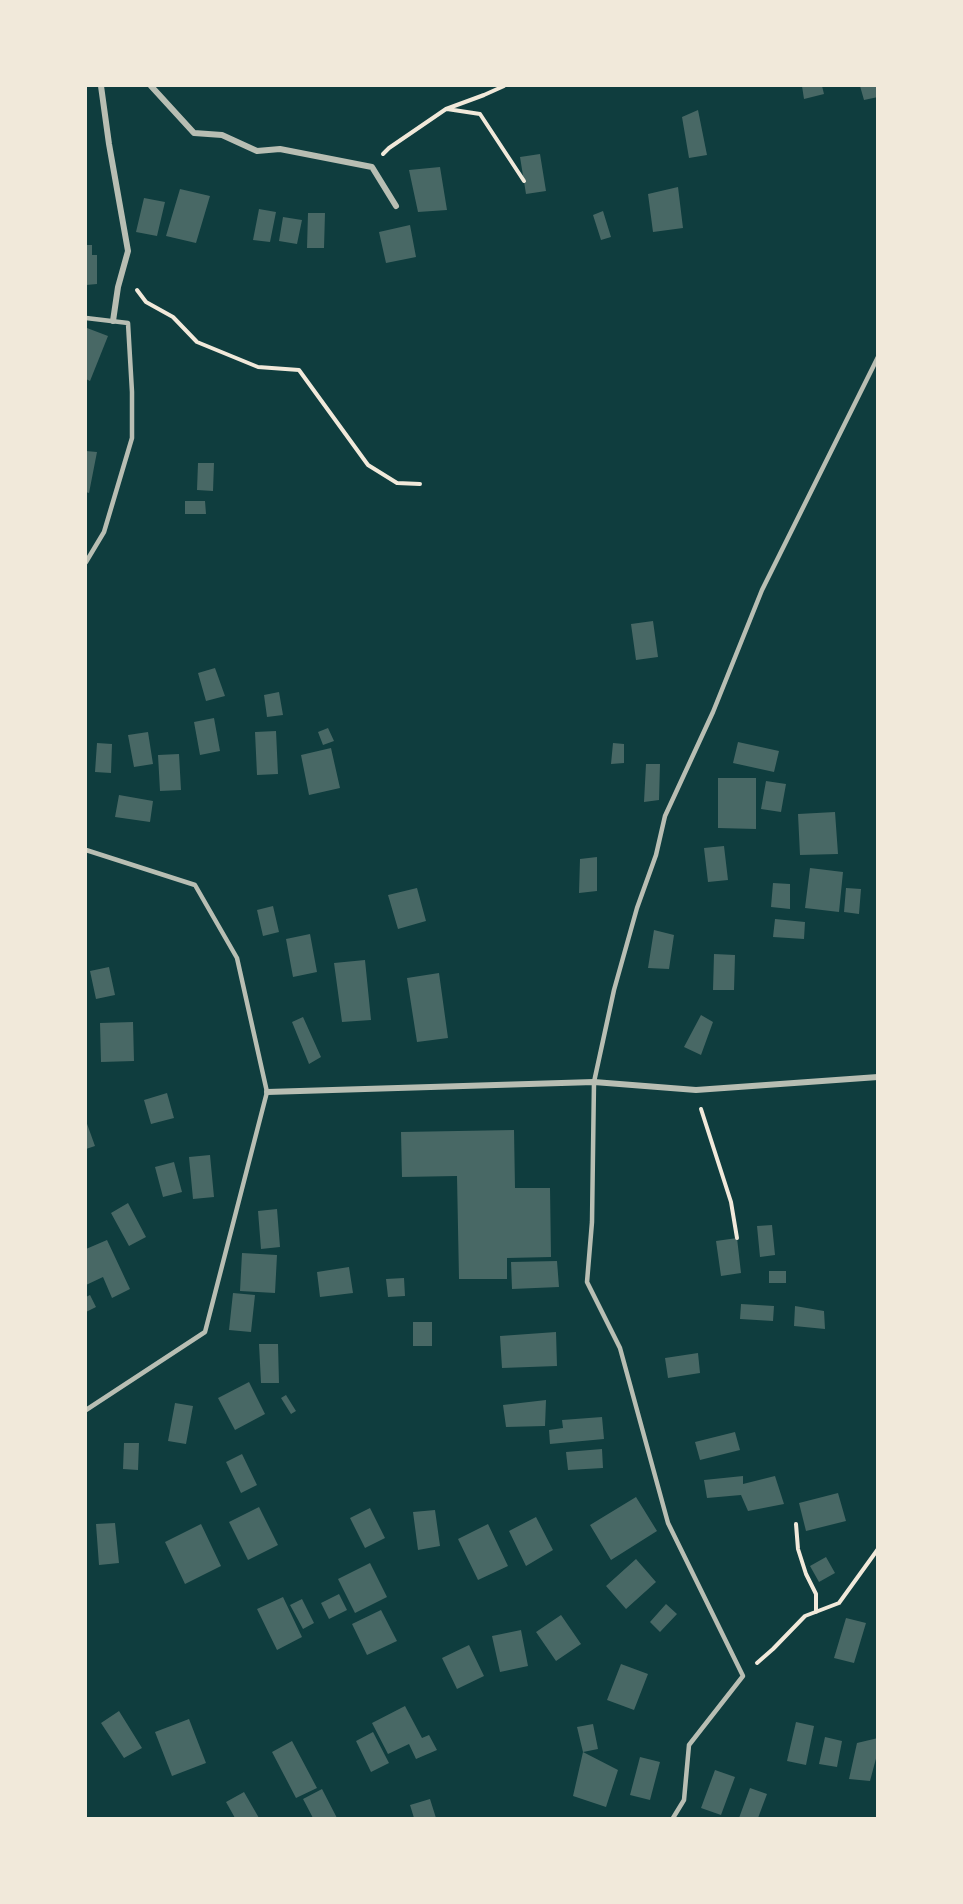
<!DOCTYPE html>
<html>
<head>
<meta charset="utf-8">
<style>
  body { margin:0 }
  #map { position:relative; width:963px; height:1904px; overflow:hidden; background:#0f3d3e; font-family:"Roboto Condensed",sans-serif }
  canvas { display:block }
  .frame { position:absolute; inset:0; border:87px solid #f1e9da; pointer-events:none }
</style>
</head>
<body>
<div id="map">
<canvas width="963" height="1904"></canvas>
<div class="frame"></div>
</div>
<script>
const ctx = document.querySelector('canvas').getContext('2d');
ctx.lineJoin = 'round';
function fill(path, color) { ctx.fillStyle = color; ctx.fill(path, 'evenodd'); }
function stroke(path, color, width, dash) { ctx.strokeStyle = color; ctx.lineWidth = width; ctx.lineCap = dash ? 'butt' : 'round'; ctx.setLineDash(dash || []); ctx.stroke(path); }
fill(new Path2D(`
  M 802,86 L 822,86 L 824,94 L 804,99 Z
  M 860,86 L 878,86 L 878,97 L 864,100 Z
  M 698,110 L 707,155 L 689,158 L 682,117 Z
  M 540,154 L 546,191 L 526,194 L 520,157 Z
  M 440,167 L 447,210 L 418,212 L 409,170 Z
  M 678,187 L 683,228 L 653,232 L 648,194 Z
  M 180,189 L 210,196 L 196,243 L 166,236 Z
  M 144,198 L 165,202 L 157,236 L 136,232 Z
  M 259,209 L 276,212 L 270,242 L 253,240 Z
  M 603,211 L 611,237 L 601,240 L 593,215 Z
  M 308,213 L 325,213 L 324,248 L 307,248 Z
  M 283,217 L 302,220 L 297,244 L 279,241 Z
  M 410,225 L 416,257 L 386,263 L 379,232 Z
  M 86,245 L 92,245 L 92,255 L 97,255 L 97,284 L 86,285 Z
  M 87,328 L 108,336 L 90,381 L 86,379 L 86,334 Z
  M 86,451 L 97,452 L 89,493 L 86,492 Z
  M 198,463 L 214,463 L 213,491 L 197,490 Z
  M 185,501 L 205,501 L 206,514 L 185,514 Z
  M 653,621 L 658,657 L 636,660 L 631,624 Z
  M 215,668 L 225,696 L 206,701 L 198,673 Z
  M 279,692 L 283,715 L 267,717 L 264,695 Z
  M 214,718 L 220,751 L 200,755 L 194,722 Z
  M 328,728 L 334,741 L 323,745 L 318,732 Z
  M 276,731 L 278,774 L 257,775 L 255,732 Z
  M 148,732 L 153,764 L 134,767 L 128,735 Z
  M 738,742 L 779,751 L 774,772 L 733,763 Z
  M 97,743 L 112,744 L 111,773 L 95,772 Z
  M 613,743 L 624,744 L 624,763 L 611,764 Z
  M 331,748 L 340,788 L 309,795 L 301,755 Z
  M 179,754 L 181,790 L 160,791 L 158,755 Z
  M 646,764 L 660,764 L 659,800 L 644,802 Z
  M 718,778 L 756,778 L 756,829 L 718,828 Z
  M 766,781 L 786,784 L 781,812 L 761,809 Z
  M 119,795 L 153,801 L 150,822 L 115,817 Z
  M 835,812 L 838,854 L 800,855 L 798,814 Z
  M 724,846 L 728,880 L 708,882 L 704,848 Z
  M 597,857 L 597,891 L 579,893 L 580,859 Z
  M 810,868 L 843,872 L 839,912 L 805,908 Z
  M 773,883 L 790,884 L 790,909 L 771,907 Z
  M 417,888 L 426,921 L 398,929 L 388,895 Z
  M 846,888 L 861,889 L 859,914 L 844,912 Z
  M 273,906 L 279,932 L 263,936 L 257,910 Z
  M 775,919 L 805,922 L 804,939 L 773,937 Z
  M 654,930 L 674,935 L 669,969 L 648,968 Z
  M 310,934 L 317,972 L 293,977 L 286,939 Z
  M 714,954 L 735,955 L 734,990 L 713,990 Z
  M 365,960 L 371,1020 L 342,1022 L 334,963 Z
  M 109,967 L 115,995 L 96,999 L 90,971 Z
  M 439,973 L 448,1038 L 417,1042 L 407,978 Z
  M 701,1015 L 713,1022 L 701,1055 L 684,1047 Z
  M 303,1017 L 321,1057 L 309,1064 L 292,1022 Z
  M 133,1022 L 134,1061 L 101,1062 L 100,1023 Z
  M 167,1093 L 174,1118 L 151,1124 L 144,1100 Z
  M 86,1121 L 95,1146 L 86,1149 Z
  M 514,1130 L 515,1188 L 550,1188 L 551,1257 L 507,1258 L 507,1279 L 459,1279 L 457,1176 L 402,1177 L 401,1132 Z
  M 210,1155 L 214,1197 L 193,1199 L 189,1157 Z
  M 174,1162 L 182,1192 L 163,1197 L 155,1167 Z
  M 128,1203 L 146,1237 L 129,1246 L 111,1213 Z
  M 277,1209 L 280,1247 L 261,1249 L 258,1211 Z
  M 772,1225 L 775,1255 L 760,1257 L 757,1226 Z
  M 737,1238 L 741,1273 L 721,1276 L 716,1241 Z
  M 107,1240 L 130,1289 L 112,1298 L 103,1277 L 86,1285 L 86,1249 Z
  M 242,1253 L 277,1255 L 275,1293 L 240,1291 Z
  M 557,1261 L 559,1287 L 512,1289 L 511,1262 Z
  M 349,1267 L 353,1293 L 320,1297 L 317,1272 Z
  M 769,1271 L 786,1271 L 786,1283 L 769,1283 Z
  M 404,1278 L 405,1296 L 388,1297 L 386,1279 Z
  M 233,1293 L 255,1295 L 251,1332 L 229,1330 Z
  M 90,1295 L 96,1307 L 86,1312 L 86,1297 Z
  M 741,1304 L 774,1306 L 773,1321 L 740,1319 Z
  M 795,1306 L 824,1311 L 825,1329 L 794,1326 Z
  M 413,1322 L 432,1322 L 432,1346 L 413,1346 Z
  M 556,1332 L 557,1366 L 502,1368 L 500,1336 Z
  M 259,1344 L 278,1344 L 279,1383 L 261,1383 Z
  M 698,1353 L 700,1373 L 668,1378 L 665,1358 Z
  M 249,1382 L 265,1414 L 235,1430 L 218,1398 Z
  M 286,1395 L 296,1411 L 291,1414 L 281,1398 Z
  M 546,1400 L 545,1426 L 506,1427 L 503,1405 Z
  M 175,1403 L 193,1406 L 186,1444 L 168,1441 Z
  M 602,1417 L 604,1439 L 550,1444 L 549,1430 L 563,1428 L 562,1420 Z
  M 735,1432 L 740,1450 L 700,1460 L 695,1442 Z
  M 124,1443 L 139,1443 L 138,1470 L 123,1469 Z
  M 602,1449 L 603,1468 L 568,1470 L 566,1452 Z
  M 242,1454 L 257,1485 L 241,1493 L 226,1462 Z
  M 743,1476 L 743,1484 L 775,1476 L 784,1504 L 748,1511 L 741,1495 L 707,1498 L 704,1480 Z
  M 838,1493 L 846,1521 L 806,1531 L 799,1503 Z
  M 636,1497 L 657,1531 L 611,1560 L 590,1525 Z
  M 259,1507 L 278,1545 L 248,1560 L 229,1522 Z
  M 370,1508 L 385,1538 L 365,1548 L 350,1518 Z
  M 435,1510 L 440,1546 L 418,1550 L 413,1512 Z
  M 536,1517 L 553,1550 L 526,1566 L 509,1531 Z
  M 115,1523 L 119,1563 L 99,1565 L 96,1524 Z
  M 201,1524 L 221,1566 L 185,1584 L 165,1542 Z
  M 488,1524 L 508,1566 L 478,1580 L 458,1539 Z
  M 826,1557 L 835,1573 L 819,1582 L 810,1566 Z
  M 636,1559 L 656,1582 L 626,1609 L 606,1586 Z
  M 370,1563 L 387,1597 L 355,1613 L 338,1579 Z
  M 339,1594 L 347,1610 L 329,1619 L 321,1603 Z
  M 283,1597 L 302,1637 L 277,1650 L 257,1609 Z
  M 302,1599 L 314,1623 L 303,1629 L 290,1605 Z
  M 666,1604 L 677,1614 L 660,1632 L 650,1622 Z
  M 381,1610 L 397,1641 L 367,1655 L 352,1624 Z
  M 561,1615 L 581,1644 L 556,1661 L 536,1632 Z
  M 846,1618 L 866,1623 L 854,1663 L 834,1658 Z
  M 521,1630 L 528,1666 L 500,1672 L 492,1636 Z
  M 469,1645 L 484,1676 L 457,1689 L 442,1658 Z
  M 621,1664 L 648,1674 L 634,1710 L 607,1700 Z
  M 405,1706 L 422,1738 L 429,1735 L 437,1750 L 416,1759 L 409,1744 L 388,1754 L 372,1723 Z
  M 119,1711 L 142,1748 L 124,1758 L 101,1723 Z
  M 189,1719 L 206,1763 L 172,1776 L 155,1732 Z
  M 796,1722 L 814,1726 L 806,1765 L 787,1761 Z
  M 593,1724 L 598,1749 L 583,1752 L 577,1727 Z
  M 373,1732 L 389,1763 L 371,1772 L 356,1741 Z
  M 825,1737 L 842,1741 L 837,1767 L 819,1764 Z
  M 878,1738 L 878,1751 L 870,1781 L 849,1779 L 857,1743 Z
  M 292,1741 L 317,1788 L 296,1798 L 272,1752 Z
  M 583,1752 L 618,1770 L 606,1807 L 573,1796 Z
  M 640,1757 L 660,1762 L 650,1800 L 630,1795 Z
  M 715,1770 L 735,1777 L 721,1815 L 701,1808 Z
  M 750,1788 L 767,1794 L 758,1818 L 739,1818 Z
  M 322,1789 L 337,1818 L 313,1818 L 303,1799 Z
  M 244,1792 L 259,1818 L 235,1818 L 226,1802 Z
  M 430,1799 L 436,1818 L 414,1818 L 410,1805 Z`), '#486865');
stroke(new Path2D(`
  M 447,109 L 480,114 L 524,181
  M 383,154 L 389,148 L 446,109 L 484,95 L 504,86
  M 137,290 L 146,302 L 173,317 L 197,342 L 258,367 L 299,370 L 368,465 L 397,483 L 420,484
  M 701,1109 L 731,1202 L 737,1238
  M 796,1524 L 798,1549 L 806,1574 L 816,1594 L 816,1612
  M 757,1663 L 773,1649 L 805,1616 L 839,1603 L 878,1549`), '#f1e9da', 4);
stroke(new Path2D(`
  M 86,318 L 128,323 L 132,392 L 132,438 L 104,532 L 86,562
  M 86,850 L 195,885 L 237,958 L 267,1092 L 205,1332 L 86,1410
  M 673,1818 L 684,1800 L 689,1745 L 743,1676 L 668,1523 L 620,1348 L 587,1282 L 592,1222 L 594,1082 L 614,990 L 637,908 L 656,855 L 665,816 L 713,712 L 762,590 L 878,357`), '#b8beb3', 4.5);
stroke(new Path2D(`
  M 101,86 L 109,144 L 128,251 L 118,287 L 113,321
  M 151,86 L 194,133 L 222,135 L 257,151 L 280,149 L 372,167 L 396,206
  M 267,1092 L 594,1082 L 696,1090 L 878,1077`), '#b8beb3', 6);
</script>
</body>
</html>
